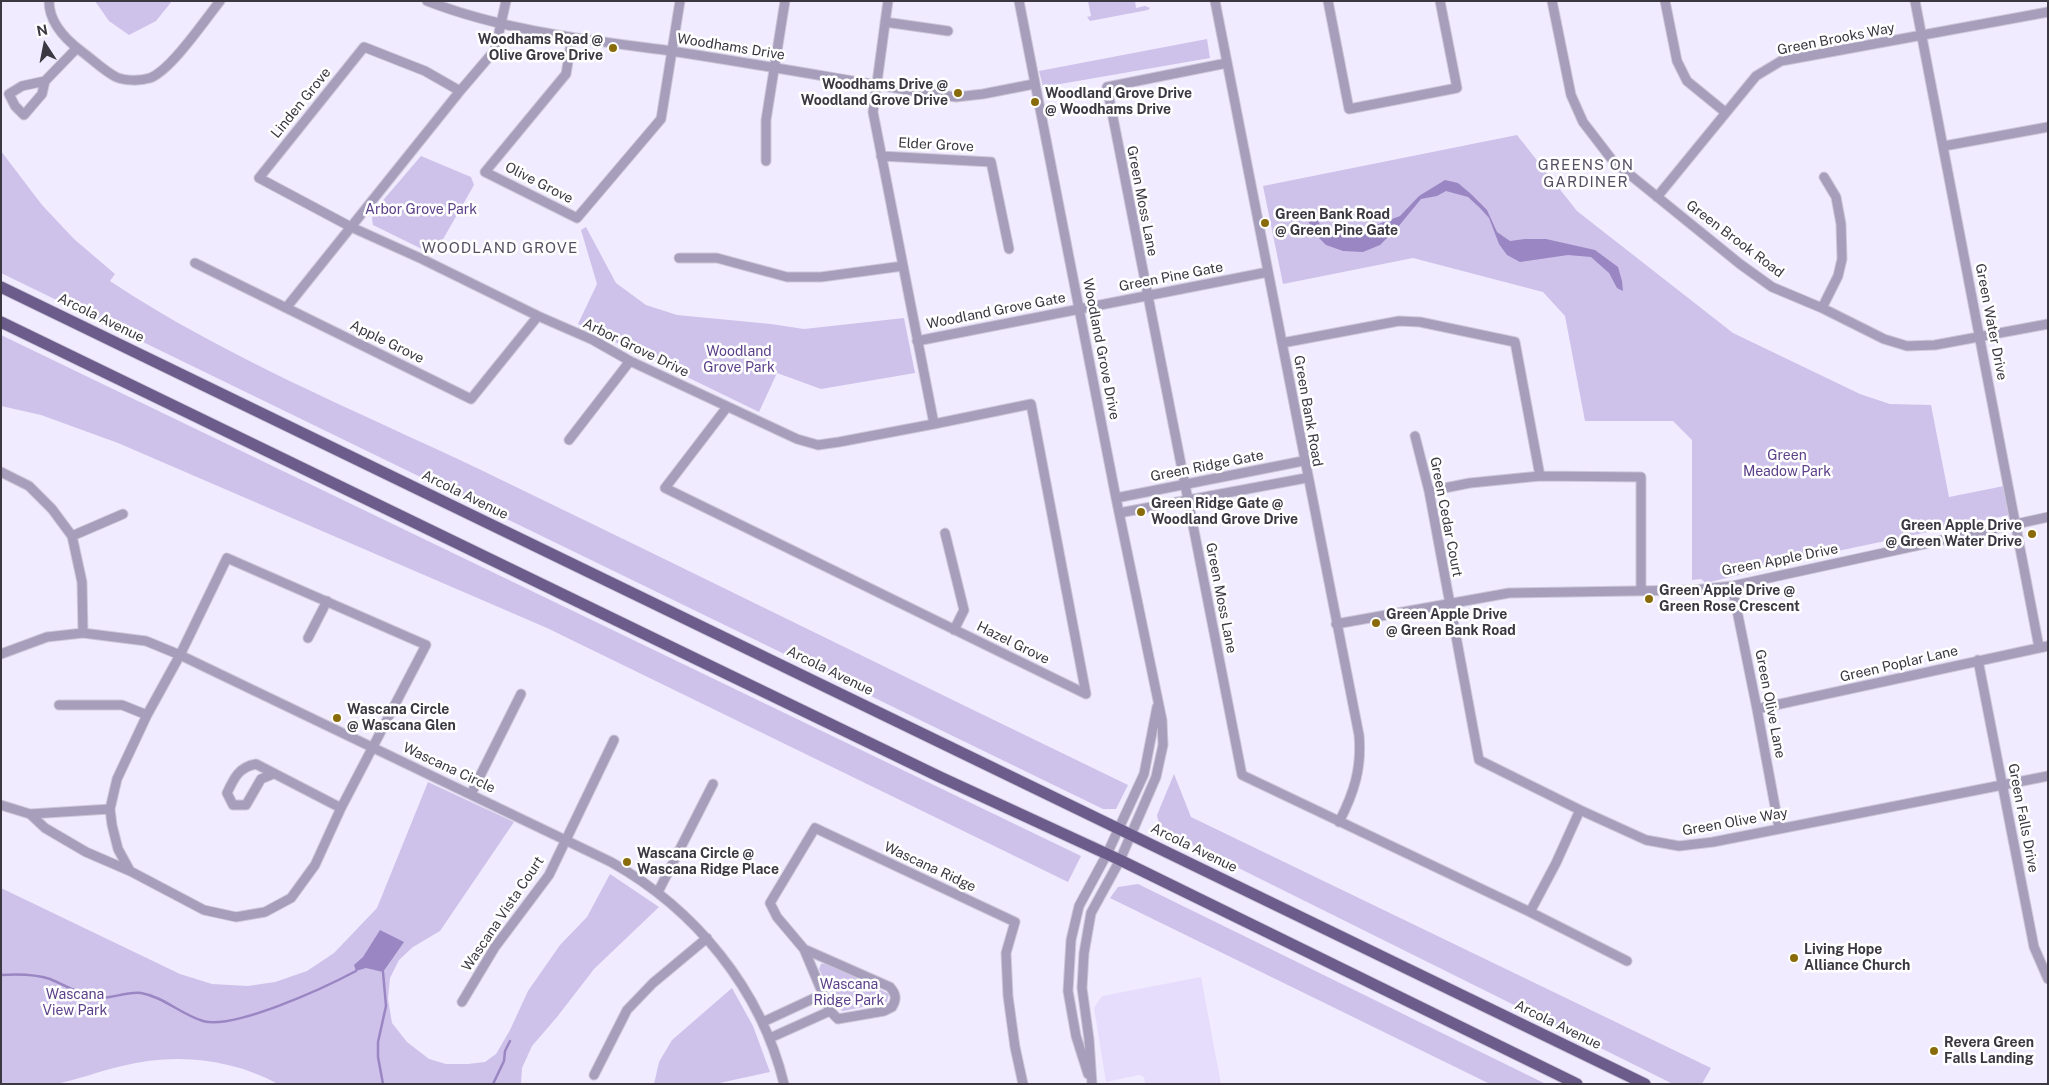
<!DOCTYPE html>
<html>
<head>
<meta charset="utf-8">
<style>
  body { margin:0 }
  #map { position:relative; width:2049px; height:1085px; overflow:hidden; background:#f1ebff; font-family:"Public Sans",sans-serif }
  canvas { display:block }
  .frame { position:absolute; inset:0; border:2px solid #3b3841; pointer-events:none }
  .north { position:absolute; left:20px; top:20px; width:50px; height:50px; -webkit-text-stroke:4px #fff; paint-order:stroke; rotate:349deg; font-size:14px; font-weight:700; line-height:20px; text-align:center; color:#3b3841 }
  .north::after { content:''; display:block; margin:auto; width:18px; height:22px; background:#3b3841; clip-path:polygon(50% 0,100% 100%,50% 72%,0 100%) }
</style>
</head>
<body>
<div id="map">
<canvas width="2049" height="1085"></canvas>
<div class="frame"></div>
<div class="north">N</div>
</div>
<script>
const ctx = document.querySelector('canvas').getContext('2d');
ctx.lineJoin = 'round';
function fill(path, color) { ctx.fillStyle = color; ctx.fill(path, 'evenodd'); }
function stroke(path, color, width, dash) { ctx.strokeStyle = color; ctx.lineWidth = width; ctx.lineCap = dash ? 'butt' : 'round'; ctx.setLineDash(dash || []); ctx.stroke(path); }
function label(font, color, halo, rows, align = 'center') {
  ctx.font = font + ' "Public Sans",sans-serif'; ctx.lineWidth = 5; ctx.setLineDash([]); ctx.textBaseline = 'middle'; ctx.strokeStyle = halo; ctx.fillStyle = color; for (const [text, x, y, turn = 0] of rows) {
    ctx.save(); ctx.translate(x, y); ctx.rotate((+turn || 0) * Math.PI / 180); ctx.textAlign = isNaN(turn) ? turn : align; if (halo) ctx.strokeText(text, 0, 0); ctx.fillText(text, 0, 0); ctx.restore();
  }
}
fill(new Path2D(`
  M 1201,977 L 1221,1084 L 1145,1084 L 1144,1077 L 1139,1075 L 1106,1082 L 1094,1008 L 1102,996 Z`), '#e6ddfd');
fill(new Path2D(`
  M 95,1 L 172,1 L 156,21 L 129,35 L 109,21 Z
  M 1088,1 L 1135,1 L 1136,8 L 1145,6 L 1150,8 L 1148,10 L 1090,21 L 1087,17 L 1091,16 Z
  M 1207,39 L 1210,58 L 1043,87 L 1039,71 Z
  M 1517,135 L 1577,211 L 1733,333 L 1860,394 L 1890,404 L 1931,405 L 1949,497 L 2004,486 L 2009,515 L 1752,569 L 1747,573 L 1706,583 L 1701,579 L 1692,580 L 1692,440 L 1673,421 L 1585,421 L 1565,316 L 1543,292 L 1413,258 L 1283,284 L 1263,186 Z
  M 1,151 L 42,205 L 74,239 L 115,274 L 110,281 C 226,358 355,410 481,470 C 697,574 912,681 1128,785 L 1116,809 L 1103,809 L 1,273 Z
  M 421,156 L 471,177 L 474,185 L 434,255 L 373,225 L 372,219 L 373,212 Z
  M 586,227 L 616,283 L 646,305 L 677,315 L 771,324 L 804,329 L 904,318 L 915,373 L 821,389 L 777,373 L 759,412 L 578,324 L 597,284 L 581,230 Z
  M 1,335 L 1081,856 L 1068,882 L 547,628 L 118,443 L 41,415 L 1,406 Z
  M 1174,774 L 1191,817 L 1711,1068 L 1702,1084 L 1673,1084 L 1160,829 L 1157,815 Z
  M 428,782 L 514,822 L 440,931 L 413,947 L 399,960 L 390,978 L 388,999 L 392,1023 L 407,1042 L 429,1059 L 446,1064 L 468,1064 L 485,1062 L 496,1054 L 510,1030 L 528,991 L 560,945 L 587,917 L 610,874 L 659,907 L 594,969 L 557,1017 L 532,1046 L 522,1068 L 521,1084 L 278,1084 C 230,1058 174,1053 122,1066 C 100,1071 77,1080 55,1084 C 38,1085 19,1084 1,1084 L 1,888 L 180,974 L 212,984 L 248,986 L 275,982 L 307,971 L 334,953 L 377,908 Z
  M 1138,884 L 1546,1084 L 1490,1084 L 1110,898 L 1118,887 Z
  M 826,963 L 889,994 L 887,1002 L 843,1011 L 839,1009 L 819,969 L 821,964 Z
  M 732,988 L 753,1026 L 770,1072 L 715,1084 L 654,1084 L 659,1062 L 672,1040 Z`), '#cec2ea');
fill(new Path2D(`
  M 1445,180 L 1458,183 L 1471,194 L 1487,210 L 1497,232 L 1510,241 L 1525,239 L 1546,239 L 1595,250 L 1618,267 L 1622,281 L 1623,291 L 1617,288 L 1609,273 L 1591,257 L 1568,255 L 1520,262 L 1507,255 L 1499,244 L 1489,218 L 1480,208 L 1468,197 L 1446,191 L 1437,196 L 1421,199 L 1398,227 L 1380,245 L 1363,252 L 1343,251 L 1326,245 L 1313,232 L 1305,214 L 1313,213 L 1321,226 L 1331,233 L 1347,236 L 1400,216 L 1419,196 Z
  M 380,930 L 404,942 L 383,972 L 366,968 L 356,971 L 354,965 L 363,957 Z`), '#9986c2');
stroke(new Path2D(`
  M 1,975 C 17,974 35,974 50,979 C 64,985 78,993 92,997 C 109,1001 124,991 141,993 C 164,997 180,1014 203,1021 C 234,1030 326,987 356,971
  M 383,1084 L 378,1057 L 378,1042 L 386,1006 L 383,972
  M 493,1084 L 504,1061 L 505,1051 L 510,1041`), '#9986c2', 2.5);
const minor = new Path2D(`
  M 49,1 C 49,23 65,39 81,51 C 92,59 104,71 116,77 C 125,81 140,81 150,78 C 171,70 205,20 220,1
  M 427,1 C 504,31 589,40 671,51 C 756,64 840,79 925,93 L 956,97 L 983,94 L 1034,84
  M 1019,1 L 1116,498 L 1162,720 L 1163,745 L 1156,777 L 1120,860 L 1091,913 L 1084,953 L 1082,988 L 1089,1039 L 1092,1084
  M 1215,1 C 1263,246 1309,491 1359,735 C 1362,768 1354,793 1339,822
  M 1328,1 L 1349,109 L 1457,88 L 1440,1
  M 1552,1 L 1571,95 L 1583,122 L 1613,161 L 1740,264 L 1772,287 L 1822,308 L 1884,339 L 1907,346 L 1935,345 L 2048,324
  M 1665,1 L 1677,61 L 1687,81 L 1725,112
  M 1915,1 L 2039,647
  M 885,22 L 948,31
  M 572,38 L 566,74 L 485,172 L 577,218 L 661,119 L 680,1
  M 1227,63 L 1107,87 L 1242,775 L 1530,912 L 1627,961
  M 45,81 L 42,94 L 24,115 L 15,106 L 9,94 L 22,86 L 45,81 L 77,48
  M 460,91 L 425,71 L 364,47 L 259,178 L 351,227 L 422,259 L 538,316 L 593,340 L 630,361 L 797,439 L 818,445 L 839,442 L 934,424 L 873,112 L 888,1
  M 1944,146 L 2048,127
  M 881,156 L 991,162 L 1009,249
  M 766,161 L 766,120 L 785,1
  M 1657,197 L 1756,76 L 1781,61 L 2048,12
  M 679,258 L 717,258 L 787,277 L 821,277 L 903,266
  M 195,263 L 471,399 L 538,316
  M 286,308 L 460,91 L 495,50 L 506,1
  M 1822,308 L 1838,276 L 1842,259 L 1841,224 L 1836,197 L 1824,177
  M 917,341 L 1268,272
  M 1282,343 L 1399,321 L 1420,322 L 1515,342 L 1540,476
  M 727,407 L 665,488 L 1086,694 L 1031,404 L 934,424
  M 1415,436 L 1429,491 L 1479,760 L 1580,810 L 1646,840 L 1679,846 L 1713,842 L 2048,776
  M 569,440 L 630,361
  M 1,472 L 29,486 L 52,509 L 72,536 L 82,582 L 83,633
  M 1429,491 L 1470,483 L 1540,476 L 1641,477 L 1641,591
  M 1116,498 L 1303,461
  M 1119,513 L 1306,478
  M 945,533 L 964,610 L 954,630
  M 72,536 L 123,514
  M 1732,586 L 1757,709 L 1779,828
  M 1336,624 L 1509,593 L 1694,590 L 1732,586 L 2048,517
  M 308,638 L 327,601
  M 1,654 L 47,637 L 83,633 L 146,641 L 180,655 L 611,862 C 695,909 761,989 784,1084
  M 1978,660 L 2034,947 L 2048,979
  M 59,705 L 122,705 L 147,715
  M 1757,709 L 2048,646
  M 273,774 L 261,779 L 246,805 L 233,805 L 227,793 C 234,778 239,767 256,764 L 341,808
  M 471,794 L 521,694
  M 1,805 L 30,814 L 110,809
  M 30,814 L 45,828 L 86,852 L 130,871 L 204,910 L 236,917 L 265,912 L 291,898 L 315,865 L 341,808 L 426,645 L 227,558 L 180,655 L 147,715 L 117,779 L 110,809 L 112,825 L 118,849 L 130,871
  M 658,892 L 713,784
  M 1530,912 L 1556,863 L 1580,810
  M 804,949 L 890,987 C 896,994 897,999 892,1007 L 884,1011 L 838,1019 L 830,1011 L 804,949 L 777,917 L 770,903 L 815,828 L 1015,922 L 1006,953 L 1008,996 L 1015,1047 L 1023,1084
  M 462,1002 L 495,947 L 549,875 L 614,740
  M 763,1022 L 823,994
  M 770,1038 L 830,1011
  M 1088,1074 L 1076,1036 L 1068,991 L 1071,940 L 1079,906 L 1107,854 L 1144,774 L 1157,707
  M 594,1075 L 627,1010 L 653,983 L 707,938`);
const major = new Path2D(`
  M 1,287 L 1645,1084
  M 1,322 L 694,658 L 940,777 L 1120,860 L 1577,1084`);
stroke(minor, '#cdc7d9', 11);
stroke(major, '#cdc7d9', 13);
stroke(minor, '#a69eba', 9);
stroke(major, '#6b5c8b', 11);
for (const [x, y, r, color] of [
  [613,48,5,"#896b09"],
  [958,93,5,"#896b09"],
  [1035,102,5,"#896b09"],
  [1265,223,5,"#896b09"],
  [1141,512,5,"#896b09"],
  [2032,534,5,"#896b09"],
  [1649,599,5,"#896b09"],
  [1376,623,5,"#896b09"],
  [337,718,5,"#896b09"],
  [627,862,5,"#896b09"],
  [1794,958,5,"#896b09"],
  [1934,1051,5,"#896b09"]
]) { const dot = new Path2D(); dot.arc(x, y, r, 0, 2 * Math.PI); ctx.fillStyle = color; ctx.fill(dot); stroke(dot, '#fff', 2); }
label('14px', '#3b3841', '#fff', [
  ["Green Brooks Way",1836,39,-11],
  ["Woodhams Drive",731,47,9],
  ["Linden Grove",301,103,-51],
  ["Elder Grove",936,145,3],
  ["Olive Grove",539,183,27],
  ["Green Moss Lane",1142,201,79],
  ["Green Brook Road",1735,239,37],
  ["Green Pine Gate",1171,277,-11],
  ["Woodland Grove Gate",996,311,-11],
  ["Arcola Avenue",101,318,26],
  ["Green Water Drive",1991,322,79],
  ["Apple Grove",387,342,26],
  ["Arbor Grove Drive",636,348,26],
  ["Woodland Grove Drive",1101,349,79],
  ["Green Bank Road",1308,411,80],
  ["Green Ridge Gate",1207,466,-11],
  ["Arcola Avenue",465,495,26],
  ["Green Cedar Court",1446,517,79],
  ["Green Apple Drive",1780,560,-11],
  ["Green Moss Lane",1221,598,79],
  ["Hazel Grove",1013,643,26],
  ["Green Poplar Lane",1899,664,-13],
  ["Arcola Avenue",830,671,26],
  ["Green Olive Lane",1770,704,79],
  ["Wascana Circle",449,768,25],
  ["Green Falls Drive",2023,818,79],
  ["Green Olive Way",1735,822,-10],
  ["Arcola Avenue",1194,848,26],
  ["Wascana Ridge",930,867,25],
  ["Wascana Vista Court",503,914,-56],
  ["Arcola Avenue",1558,1025,26]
]);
label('bold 14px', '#3b3841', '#fff', [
  ["Woodhams Road @",603,40,"right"],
  ["Olive Grove Drive",603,56,"right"],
  ["Woodhams Drive @",948,85,"right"],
  ["Woodland Grove Drive",948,101,"right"],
  ["Woodland Grove Drive",1045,94],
  ["@ Woodhams Drive",1045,110],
  ["Green Bank Road",1275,215],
  ["@ Green Pine Gate",1275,231],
  ["Green Ridge Gate @",1151,504],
  ["Woodland Grove Drive",1151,520],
  ["Green Apple Drive",2022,526,"right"],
  ["@ Green Water Drive",2022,542,"right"],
  ["Green Apple Drive @",1659,591],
  ["Green Rose Crescent",1659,607],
  ["Green Apple Drive",1386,615],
  ["@ Green Bank Road",1386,631],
  ["Wascana Circle",347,710],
  ["@ Wascana Glen",347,726],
  ["Wascana Circle @",637,854],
  ["Wascana Ridge Place",637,870],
  ["Living Hope",1804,950],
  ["Alliance Church",1804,966],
  ["Revera Green",1944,1043],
  ["Falls Landing",1944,1059]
], 'left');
label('14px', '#5c418a', '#fff', [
  ["Arbor Grove Park",421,210],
  ["Woodland",739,352],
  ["Grove Park",739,368],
  ["Green",1787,456],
  ["Meadow Park",1787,472],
  ["Wascana",849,985],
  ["Ridge Park",849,1001],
  ["Wascana",75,995],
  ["View Park",75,1011]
]);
ctx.letterSpacing = '1px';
label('15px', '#565064', '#fff', [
  ["GREENS ON",1586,165],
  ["GARDINER",1586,182],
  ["WOODLAND GROVE",500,248]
]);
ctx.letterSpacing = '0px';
</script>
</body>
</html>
